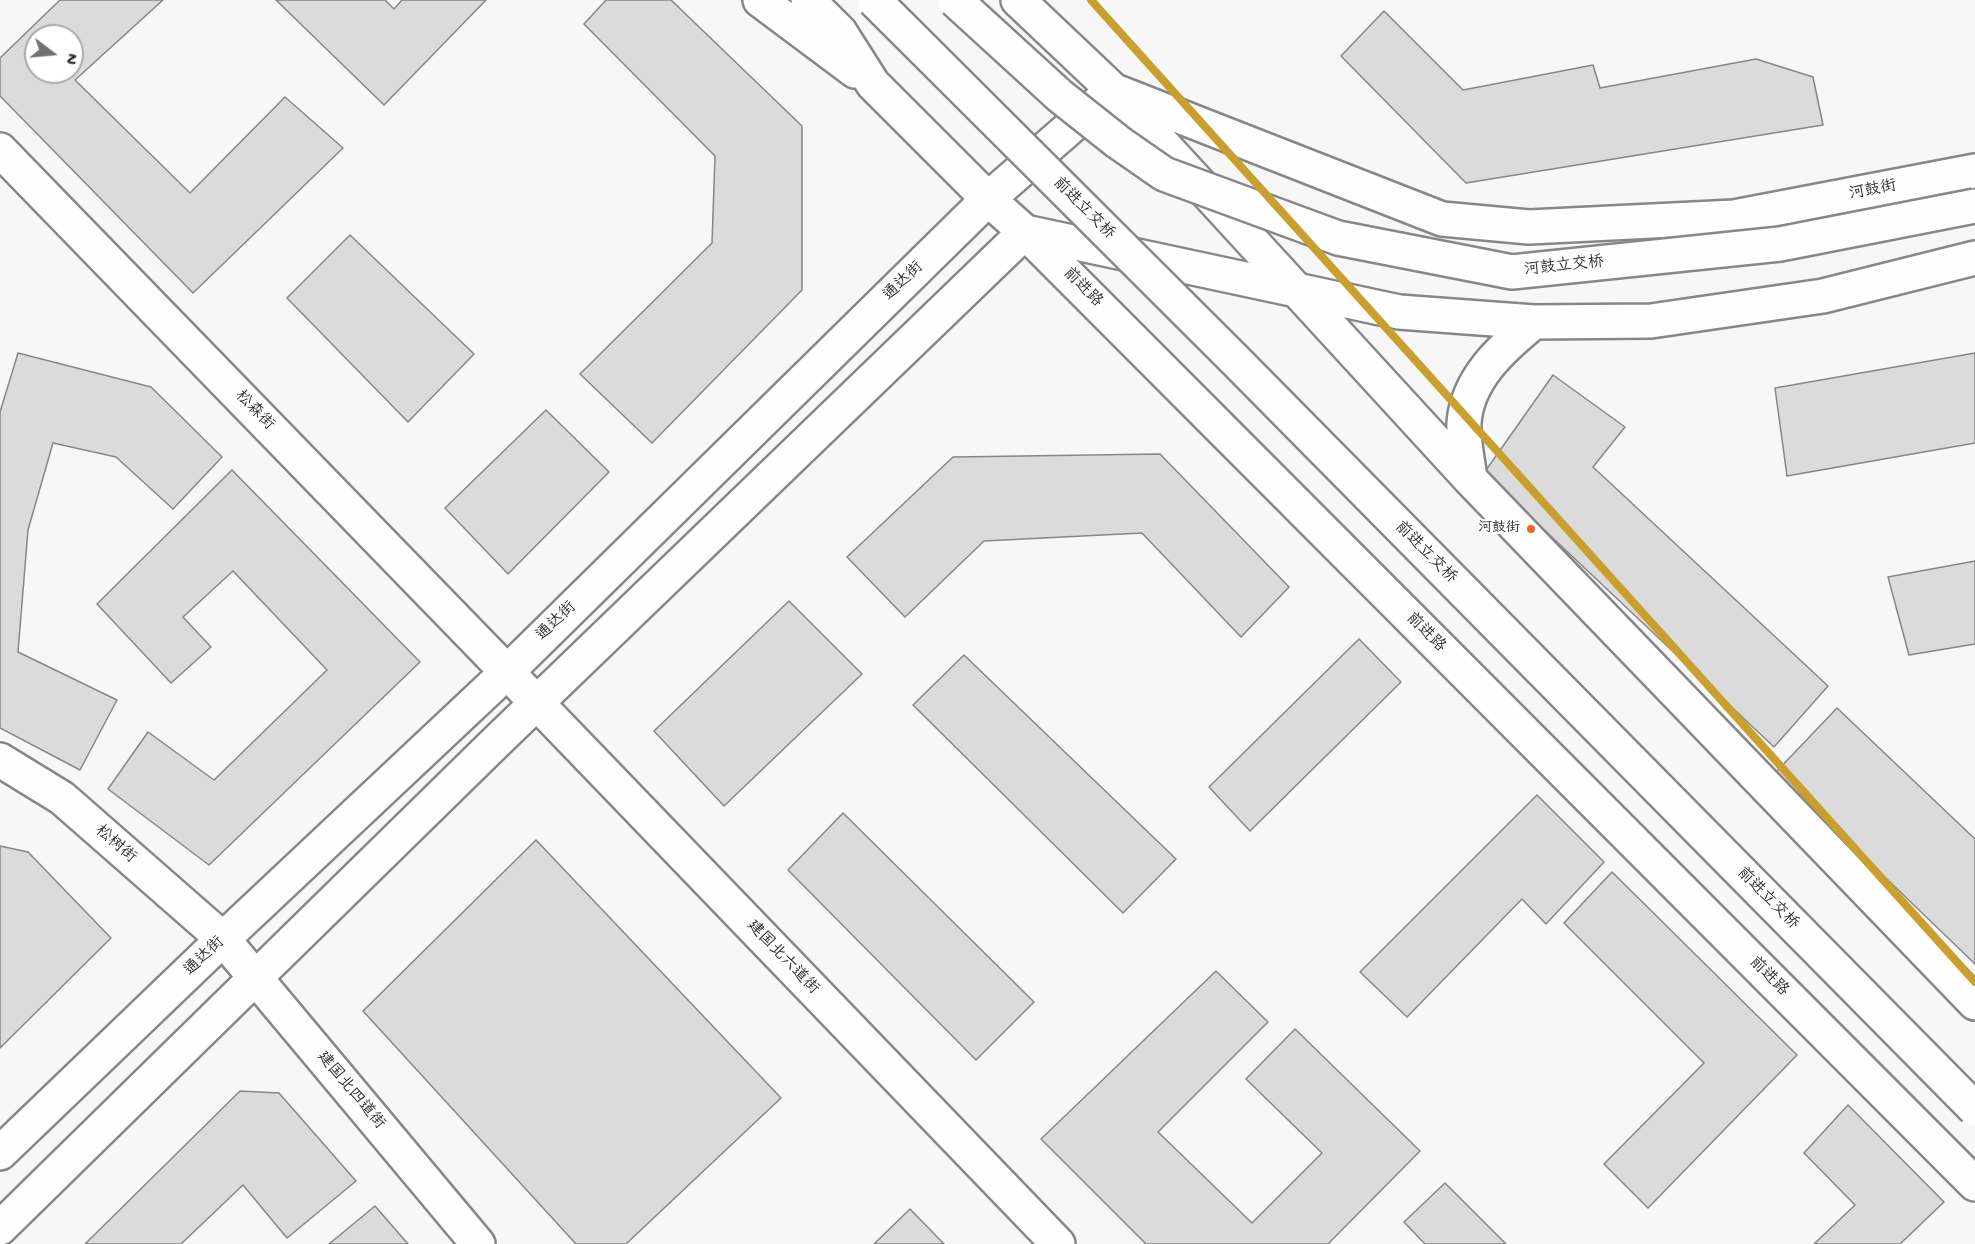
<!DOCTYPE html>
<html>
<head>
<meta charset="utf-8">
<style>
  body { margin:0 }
  #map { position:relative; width:1975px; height:1244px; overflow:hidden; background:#f7f7f7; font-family:"Gochi Hand",sans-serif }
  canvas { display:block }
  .north { position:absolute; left:24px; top:24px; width:60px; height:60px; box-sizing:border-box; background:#fff; border:2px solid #aaa; border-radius:50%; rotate:106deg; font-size:16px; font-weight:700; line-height:24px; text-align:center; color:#2b2b2b }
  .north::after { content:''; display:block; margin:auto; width:21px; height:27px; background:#727272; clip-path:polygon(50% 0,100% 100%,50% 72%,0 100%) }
</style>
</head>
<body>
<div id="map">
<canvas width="1975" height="1244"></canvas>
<div class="north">N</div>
</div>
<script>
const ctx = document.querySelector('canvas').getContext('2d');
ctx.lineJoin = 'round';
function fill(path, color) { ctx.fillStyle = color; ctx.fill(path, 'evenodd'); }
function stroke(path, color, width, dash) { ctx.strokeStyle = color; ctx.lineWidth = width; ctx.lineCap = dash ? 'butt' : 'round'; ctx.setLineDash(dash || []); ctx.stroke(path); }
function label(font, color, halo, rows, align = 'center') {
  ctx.font = font + ' "Gochi Hand","LXGW WenKai TC",sans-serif'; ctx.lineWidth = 4.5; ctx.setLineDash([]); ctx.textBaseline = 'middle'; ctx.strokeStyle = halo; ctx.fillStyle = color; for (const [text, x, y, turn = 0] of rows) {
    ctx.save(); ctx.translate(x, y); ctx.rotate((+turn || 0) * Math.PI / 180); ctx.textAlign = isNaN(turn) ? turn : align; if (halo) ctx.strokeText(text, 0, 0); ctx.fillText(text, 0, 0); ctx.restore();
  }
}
const building = new Path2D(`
  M 60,0 L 163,0 L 75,80 L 190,193 L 285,97 L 343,148 L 193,293 L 0,96 L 0,58 ZM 36,36 L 72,36 L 72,72 L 36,72 Z
  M 276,0 L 385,0 L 394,9 L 402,0 L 486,0 L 384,105 Z
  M 606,0 L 671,0 L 802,126 L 802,290 L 652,443 L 580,374 L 712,243 L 715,156 L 584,24 Z
  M 1384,11 L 1463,90 L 1593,65 L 1600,88 L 1756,59 L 1813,77 L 1823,125 L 1466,183 L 1341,56 Z
  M 350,235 L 474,354 L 408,422 L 287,298 Z
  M 18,353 L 151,387 L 222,457 L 173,509 L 116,457 L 53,443 L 28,530 L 18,652 L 117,700 L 80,770 L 0,728 L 0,412 Z
  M 1975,353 L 1975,443 L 1787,476 L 1775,388 Z
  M 1553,375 L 1625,427 L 1593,467 L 1828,686 L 1774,747 L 1484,473 Z
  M 546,410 L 609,472 L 508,574 L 445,508 Z
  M 1160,454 L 1289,587 L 1241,637 L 1142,533 L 984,541 L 905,617 L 847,557 L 953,457 Z
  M 232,470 L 420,662 L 209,865 L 108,789 L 148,732 L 214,780 L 327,670 L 233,571 L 183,617 L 211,647 L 171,683 L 97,604 Z
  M 1975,561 L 1975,644 L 1909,655 L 1888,577 Z
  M 789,601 L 862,674 L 724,806 L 654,731 Z
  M 1359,639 L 1401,682 L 1250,831 L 1209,787 Z
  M 964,655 L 1176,859 L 1123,913 L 913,705 Z
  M 1837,708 L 1975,839 L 1975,964 L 1776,772 Z
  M 1537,795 L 1604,862 L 1546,924 L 1522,899 L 1407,1017 L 1360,972 Z
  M 843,813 L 1034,1002 L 976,1060 L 788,870 Z
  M 536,840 L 781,1098 L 626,1244 L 576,1244 L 363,1011 Z
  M 0,846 L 28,852 L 111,938 L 0,1048 Z
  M 1612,872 L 1797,1055 L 1648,1208 L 1604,1164 L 1704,1063 L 1564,923 Z
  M 1216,971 L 1268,1022 L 1158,1132 L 1252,1223 L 1322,1153 L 1246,1079 L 1295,1029 L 1420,1151 L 1328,1244 L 1146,1244 L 1041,1139 Z
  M 240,1091 L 279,1093 L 356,1181 L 287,1238 L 243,1185 L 181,1244 L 85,1244 Z
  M 1848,1105 L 1944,1202 L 1900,1244 L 1814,1244 L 1855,1205 L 1804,1153 Z
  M 1445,1183 L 1506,1244 L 1425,1244 L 1404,1222 Z
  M 375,1206 L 408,1244 L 329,1244 Z
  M 910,1209 L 944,1244 L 874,1244 Z`);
fill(building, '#dbdbdb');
stroke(building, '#878787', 1.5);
const minor = new Path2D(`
  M 0,150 L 507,672 L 1058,1244
  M 0,760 L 62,798 L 223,939 L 478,1244`);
const major = new Path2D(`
  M 0,1153 L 223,939 L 507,672 L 988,199 L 1113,90
  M 0,1228 L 495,743 L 1025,232`);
const highway = new Path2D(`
  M 760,0 L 855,71
  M 808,0 L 840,32 L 873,84 L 988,199 L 1025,232 L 1975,1184
  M 1018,0 L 1113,90 L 1470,479 L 1975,1003
  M 1120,93 L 1442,219 L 1529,227 L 1734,217 L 1975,171
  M 1025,232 L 1399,312 L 1534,322 L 1651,321 L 1823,296 L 1975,258
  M 1470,479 C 1468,461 1463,441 1464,423 C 1467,379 1502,348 1534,322`);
stroke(minor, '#878787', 38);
stroke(major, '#878787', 38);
stroke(highway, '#878787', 38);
stroke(minor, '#fefefe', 33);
stroke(major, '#fefefe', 33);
stroke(highway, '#fefefe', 33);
const highwayBridge = new Path2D(`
  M 874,0 L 1236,361 L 1975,1109
  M 955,0 L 1060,96 L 1118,142 L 1164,174 L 1338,238 L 1512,272 L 1780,244 L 1975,206`);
stroke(highwayBridge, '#878787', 38, []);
stroke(highwayBridge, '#fefefe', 33);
stroke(new Path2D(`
  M 1091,0 L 1975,982`), '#caa02c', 8);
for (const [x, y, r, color] of [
  [1531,529,5,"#f26522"]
]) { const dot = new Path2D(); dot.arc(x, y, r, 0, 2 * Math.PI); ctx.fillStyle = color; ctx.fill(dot); stroke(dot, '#fff', 2); }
label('14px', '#2b2b2b', '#fff', [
  ["河鼓街",1520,529]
], 'right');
label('16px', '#2b2b2b', '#fff', [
  ["河鼓街",1873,191,-11],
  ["前进立交桥",1083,209,45],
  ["河鼓立交桥",1564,267,-6],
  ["通达街",904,282,-44],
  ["前进路",1082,288,45],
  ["松森街",254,411,46],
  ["前进立交桥",1425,553,45],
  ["通达街",557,622,-44],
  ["前进路",1425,633,45],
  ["松树街",115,845,41],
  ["前进立交桥",1767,899,45],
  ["通达街",205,957,-44],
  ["建国北六道街",782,958,46],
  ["前进路",1768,977,45],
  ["建国北四道街",350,1091,50]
]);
</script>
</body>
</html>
